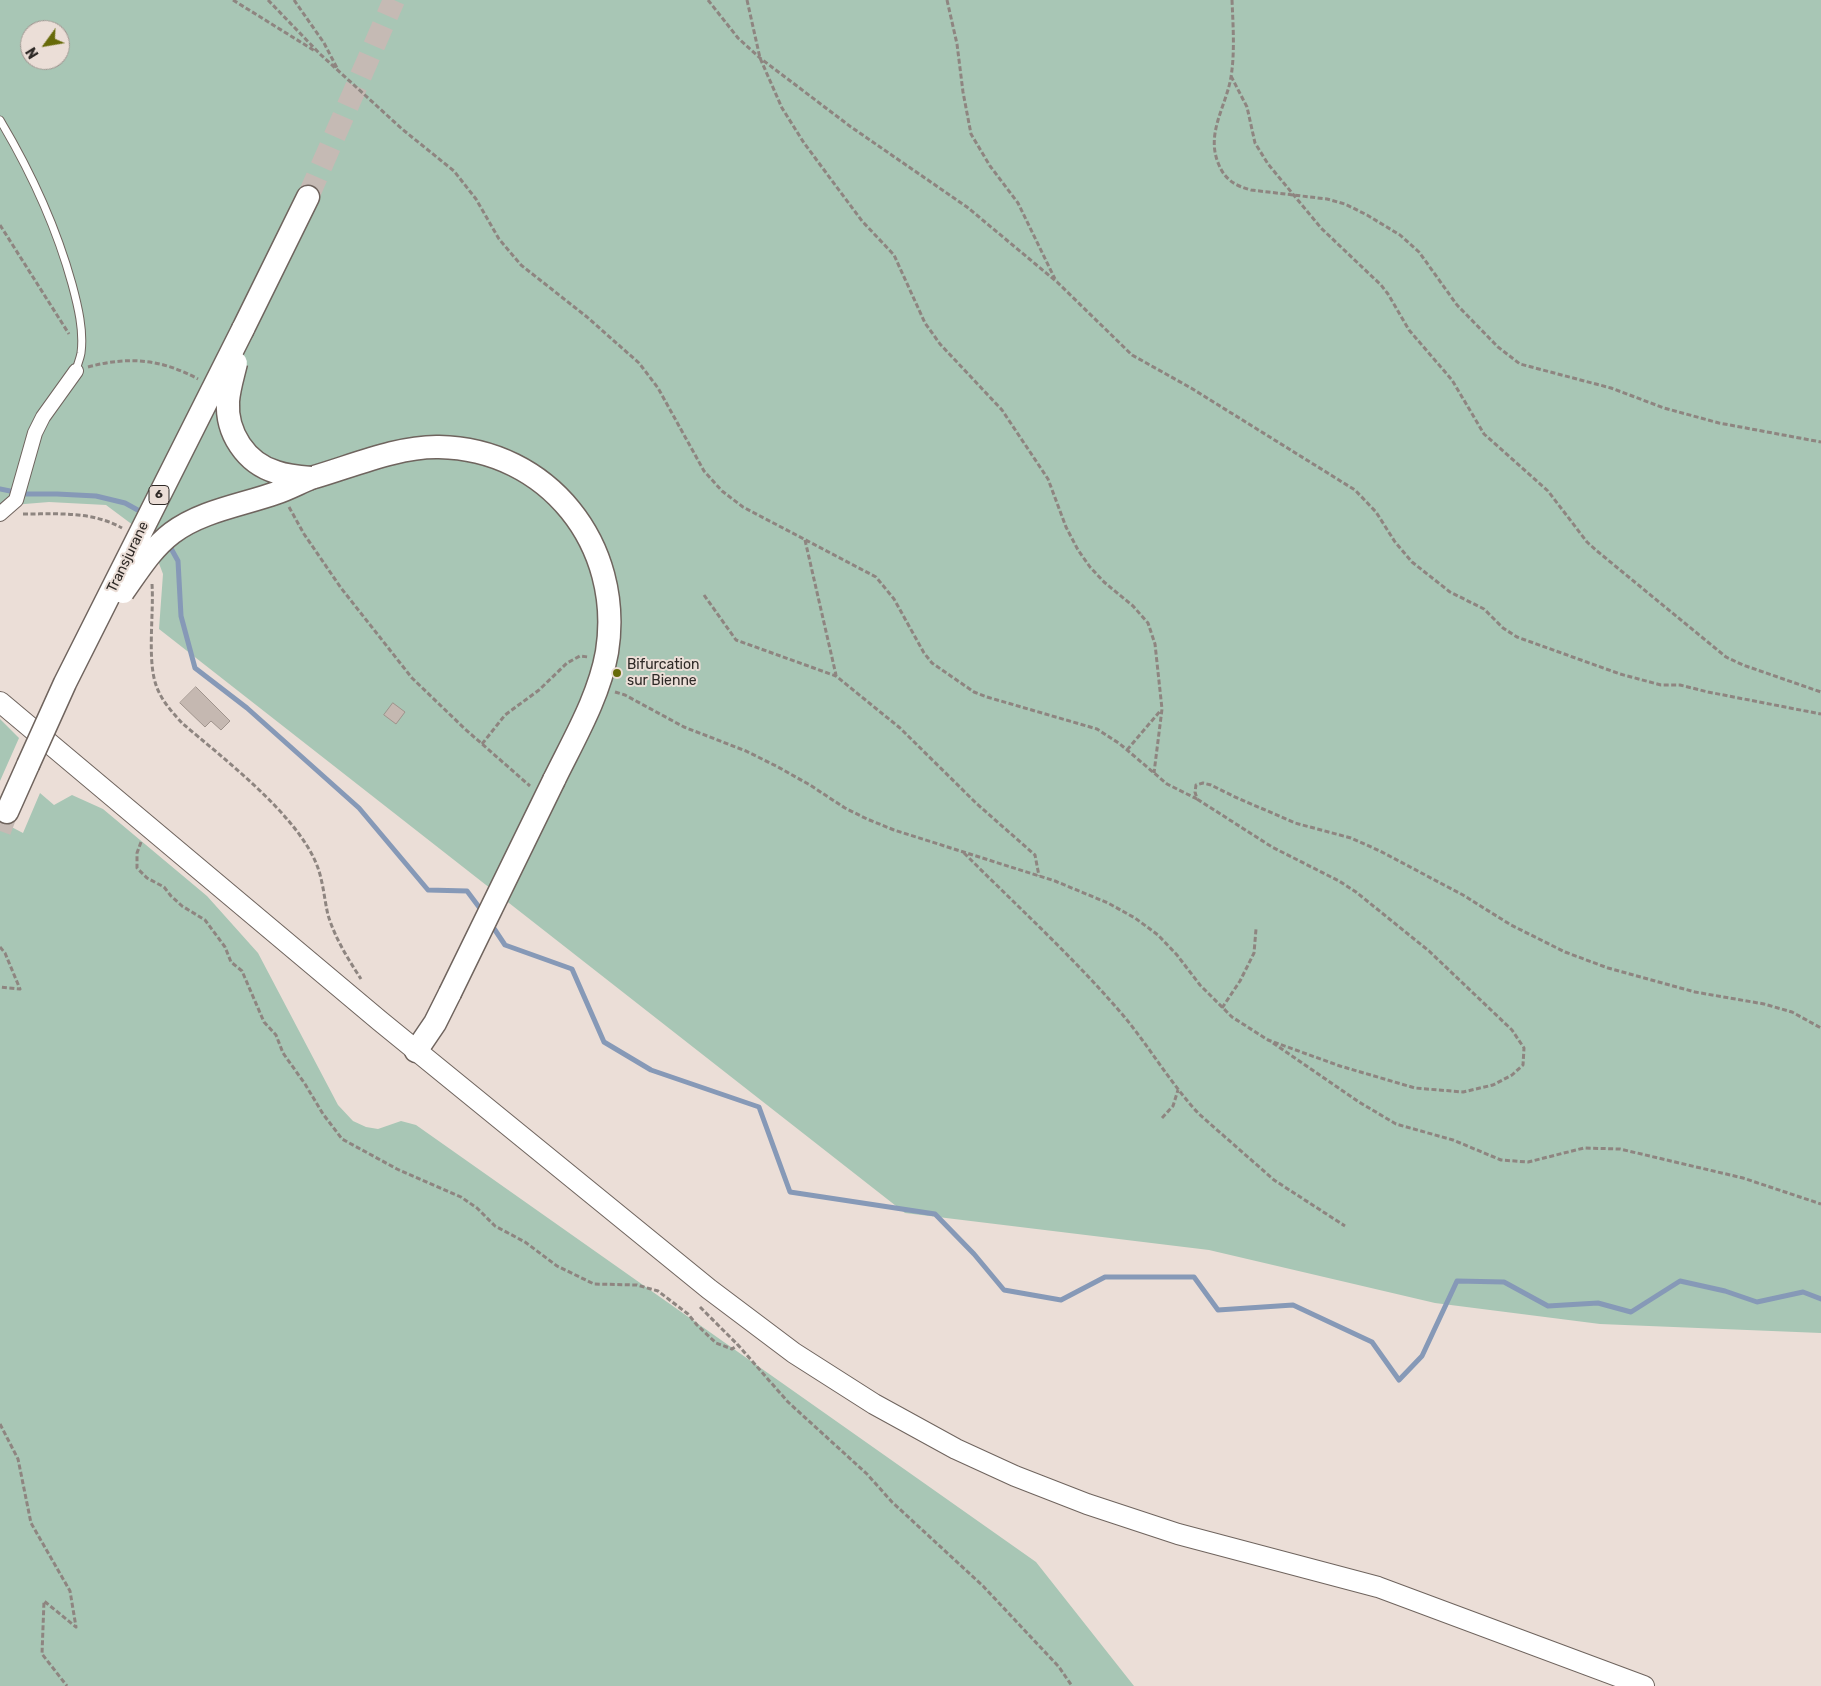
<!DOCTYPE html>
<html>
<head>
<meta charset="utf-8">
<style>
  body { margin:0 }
  #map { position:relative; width:1821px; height:1686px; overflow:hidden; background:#ebded7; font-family:Rubik,sans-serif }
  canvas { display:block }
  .north { position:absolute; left:20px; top:20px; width:50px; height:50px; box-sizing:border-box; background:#ebded7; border:1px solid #a09691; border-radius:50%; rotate:238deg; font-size:14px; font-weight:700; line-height:20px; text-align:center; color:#2f2a27 }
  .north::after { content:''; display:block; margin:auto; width:18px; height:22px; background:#676a09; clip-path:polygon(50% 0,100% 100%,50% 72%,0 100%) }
</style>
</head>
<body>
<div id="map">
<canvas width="1821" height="1686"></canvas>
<div class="north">N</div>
</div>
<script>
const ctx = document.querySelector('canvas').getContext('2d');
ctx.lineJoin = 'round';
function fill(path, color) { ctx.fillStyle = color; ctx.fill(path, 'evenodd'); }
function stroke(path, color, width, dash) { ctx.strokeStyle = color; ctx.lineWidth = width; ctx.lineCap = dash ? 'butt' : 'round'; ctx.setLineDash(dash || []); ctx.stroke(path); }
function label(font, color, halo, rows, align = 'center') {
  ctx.font = font + ' Rubik,sans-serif'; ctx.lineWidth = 4; ctx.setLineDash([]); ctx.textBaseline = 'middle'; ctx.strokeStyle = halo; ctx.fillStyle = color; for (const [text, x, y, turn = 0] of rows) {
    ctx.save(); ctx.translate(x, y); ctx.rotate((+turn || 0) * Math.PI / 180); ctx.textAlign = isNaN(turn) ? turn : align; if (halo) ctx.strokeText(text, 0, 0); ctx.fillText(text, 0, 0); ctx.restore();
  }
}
fill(new Path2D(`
  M 0,0 L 1821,0 L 1821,1333 L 1600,1324 L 1435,1303 L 1209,1250 L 905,1213 L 159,629 L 163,574 L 149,537 L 106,505 L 49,502 L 0,506 ZM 30,30 L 60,30 L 60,60 L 30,60 Z
  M 0,719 L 19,738 L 0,781 Z
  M 40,793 L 54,805 L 72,795 L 103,809 L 207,896 L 258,953 L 338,1105 L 353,1121 L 366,1127 L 378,1129 L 401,1121 L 416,1125 L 1036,1562 L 1134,1686 L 0,1686 L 0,821 L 23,833 Z`), '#a8c6b5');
stroke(new Path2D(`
  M 0,489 L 25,494 L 57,494 L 96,496 L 125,503 L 145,514
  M 168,543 L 178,561 L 181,616 L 195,668 L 247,708 L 359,808 L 428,890 L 467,891 L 482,911
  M 491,924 L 505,945 L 572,969 L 604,1042 L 651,1070 L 759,1107 L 790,1192 L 935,1214 L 974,1254 L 1004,1290 L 1061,1300 L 1105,1277 L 1194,1277 L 1218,1310 L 1293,1305 L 1372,1342 L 1399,1380 L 1422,1356 L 1457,1281 L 1504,1282 L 1548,1306 L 1598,1303 L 1631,1312 L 1680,1281 L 1725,1291 L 1757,1302 L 1803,1292 L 1821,1299`), '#8699b7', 5);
const building = new Path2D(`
  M 196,687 L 230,721 L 221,730 L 211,721 L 205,727 L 180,703 Z
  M 393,703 L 405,712 L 396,724 L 384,715 Z`);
fill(building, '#c5b8b1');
stroke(building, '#9f938c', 1);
stroke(new Path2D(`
  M 308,197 L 394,0
  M 0,831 L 7,812`), '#c5bab4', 22, [22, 11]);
const lane = new Path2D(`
  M 0,120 C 31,172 56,226 72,284 C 78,306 84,331 81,353 C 80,359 77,365 76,371`);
const street = new Path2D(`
  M 0,514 L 16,500 L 35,433 L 43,417 L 76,371`);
const secondary = new Path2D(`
  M 0,702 L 380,1021 L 709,1289 L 794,1353 L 874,1404 L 956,1449 L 1015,1476 L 1087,1504 L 1178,1534 L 1378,1587 L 1644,1686`);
const primary = new Path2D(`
  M 243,329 L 308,197
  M 311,478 C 350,467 398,446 439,447 C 548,449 624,545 607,652 C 599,697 574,739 554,780
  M 7,812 L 28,765
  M 416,1051 L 435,1023 L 450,993`);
stroke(lane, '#6f645e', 9);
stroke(street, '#6f645e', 16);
stroke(secondary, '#6f645e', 22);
stroke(primary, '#6f645e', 25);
stroke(new Path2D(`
  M 233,0 L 315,51
  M 268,0 L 320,54 L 402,129 L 454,171 L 476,199 L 499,239 L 521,265 L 587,317 L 639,363 L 658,388 L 704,471 L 722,491 L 743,507 L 876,577 L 894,599 L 924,653 L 932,663 L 974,692 L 987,697 L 1097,729 L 1120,744 L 1167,784 L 1197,799 L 1195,792 L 1196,785 L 1203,783 L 1211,785 L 1233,796 L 1295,823 L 1351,838 L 1380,851 L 1463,895 L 1511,925 L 1565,952 L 1608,968 L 1695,992 L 1764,1004 L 1792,1012 L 1821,1028
  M 294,0 L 324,43 L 337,68
  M 708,0 L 738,38 L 760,58 L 851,127 L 967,207 L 1057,282 L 1132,355 L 1191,388 L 1355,490 L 1376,512 L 1395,542 L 1412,562 L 1450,592 L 1484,609 L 1503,628 L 1517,637 L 1620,674 L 1661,685 L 1680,685 L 1708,692 L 1821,714
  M 747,0 L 760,58 L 782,108 L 804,143 L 862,221 L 894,255 L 925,323 L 940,344 L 1002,410 L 1048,479 L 1066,527 L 1078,550 L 1090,567 L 1104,582 L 1133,606 L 1148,623 L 1155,644 L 1162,709 L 1154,773
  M 947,0 L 957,44 L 963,92 L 971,134 L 990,166 L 1018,203 L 1055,279
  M 1232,0 C 1233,25 1235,52 1231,77 C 1226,107 1205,134 1219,165 C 1225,180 1236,186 1251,190 L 1327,199 L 1345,204 L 1367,215 L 1400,235 L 1419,252 L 1457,305 L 1498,347 L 1520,364 L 1611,388 L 1664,408 L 1719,423 L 1821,442
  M 1231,76 L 1247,107 L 1255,143 L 1268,164 L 1321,228 L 1381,285 L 1388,294 L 1409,330 L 1452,380 L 1484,434 L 1548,491 L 1587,542 L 1597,551 L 1726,657 L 1743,665 L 1821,692
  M 0,225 L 69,334
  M 88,367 C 129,356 161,359 198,379
  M 289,507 L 304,534 L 341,588 L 412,678 L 465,729 L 530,786
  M 23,514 C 57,514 92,511 122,528
  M 805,540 L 836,675
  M 152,584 C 154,613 147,659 156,685 C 161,700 172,712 182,723 C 224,759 295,813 316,863 C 323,879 324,898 328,915 C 335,938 348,959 361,979
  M 704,595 L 736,640 L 836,676 L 900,728 L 977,804 L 1035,855 L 1039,876
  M 615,692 L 625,695 L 684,727 L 746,751 L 778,767 L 810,785 L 845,808 L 867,819 L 894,830 L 1055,881 L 1108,903 L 1135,918 L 1158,935 L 1177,955 L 1200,985 L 1232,1017 L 1268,1040 L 1340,1066 L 1415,1088 L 1463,1092 L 1493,1085 L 1512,1075 L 1523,1065 L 1524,1048 L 1512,1030 L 1429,951 L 1356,892 L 1339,881 L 1272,847 L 1197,799
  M 482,744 L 505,715 L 539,690 L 567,663 L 580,656 L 588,657
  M 1127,750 L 1161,710
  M 141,842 L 137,853 L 137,868 L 147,878 L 164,887 L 171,896 L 182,906 L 205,920 L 225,947 L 231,962 L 242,971 L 245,978 L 264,1022 L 276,1035 L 283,1053 L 305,1084 L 323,1114 L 342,1139 L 397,1169 L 461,1197 L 477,1208 L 495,1226 L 525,1242 L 557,1266 L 594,1284 L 637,1285 L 658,1291 L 688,1314 L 697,1325 L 716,1343 L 732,1349 L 738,1345
  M 964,853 C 1017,906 1073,957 1122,1014 C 1149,1046 1170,1083 1199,1114 L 1274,1180 L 1345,1226
  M 0,947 L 5,953 L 20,989 L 0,987
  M 1222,1008 L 1240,981 L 1254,953 L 1256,929
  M 1273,1043 L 1359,1102 L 1396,1124 L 1453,1140 L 1501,1160 L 1528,1162 L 1584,1148 L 1620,1149 L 1743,1178 L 1821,1204
  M 1162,1118 L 1173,1106 L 1178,1090
  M 700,1307 L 738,1345 L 788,1402 L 867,1474 L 892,1502 L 983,1586 L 1059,1667 L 1072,1686
  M 0,1424 L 18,1459 L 31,1523 L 70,1591 L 76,1627 L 44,1601 L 42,1654 L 67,1686`), '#8e8580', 3, [5, 2.5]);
stroke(lane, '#fff', 7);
stroke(street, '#fff', 14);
stroke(secondary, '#fff', 20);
stroke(primary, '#fff', 22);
const primaryBridge = new Path2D(`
  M 236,363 C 233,376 229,388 228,401 C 226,433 246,463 276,472 C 287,476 299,477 311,478
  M 123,592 C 138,571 151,549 172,533 C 201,511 242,505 276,493 C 288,489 299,483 311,478
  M 28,765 L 65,683 L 243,329
  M 450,993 L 554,780`);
stroke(primaryBridge, '#6f645e', 25, []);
stroke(primaryBridge, '#fff', 22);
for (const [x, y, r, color] of [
  [617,673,5,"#676a09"]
]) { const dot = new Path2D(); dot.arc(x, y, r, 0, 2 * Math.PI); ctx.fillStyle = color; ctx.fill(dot); stroke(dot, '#ebded7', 2); }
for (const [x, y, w] of [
  [159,495,20]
]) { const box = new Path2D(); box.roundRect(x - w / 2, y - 9.5, w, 19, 4); ctx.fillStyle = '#ebded7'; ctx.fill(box); stroke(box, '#2f2a27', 1); }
label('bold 12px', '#2f2a27', null, [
  ["6",159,495]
]);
label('14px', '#2f2a27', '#ebded7', [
  ["Transjurane",128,557,-64]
]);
label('14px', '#2f2a27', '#ebded7', [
  ["Bifurcation",627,665],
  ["sur Bienne",627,681]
], 'left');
</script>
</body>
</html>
